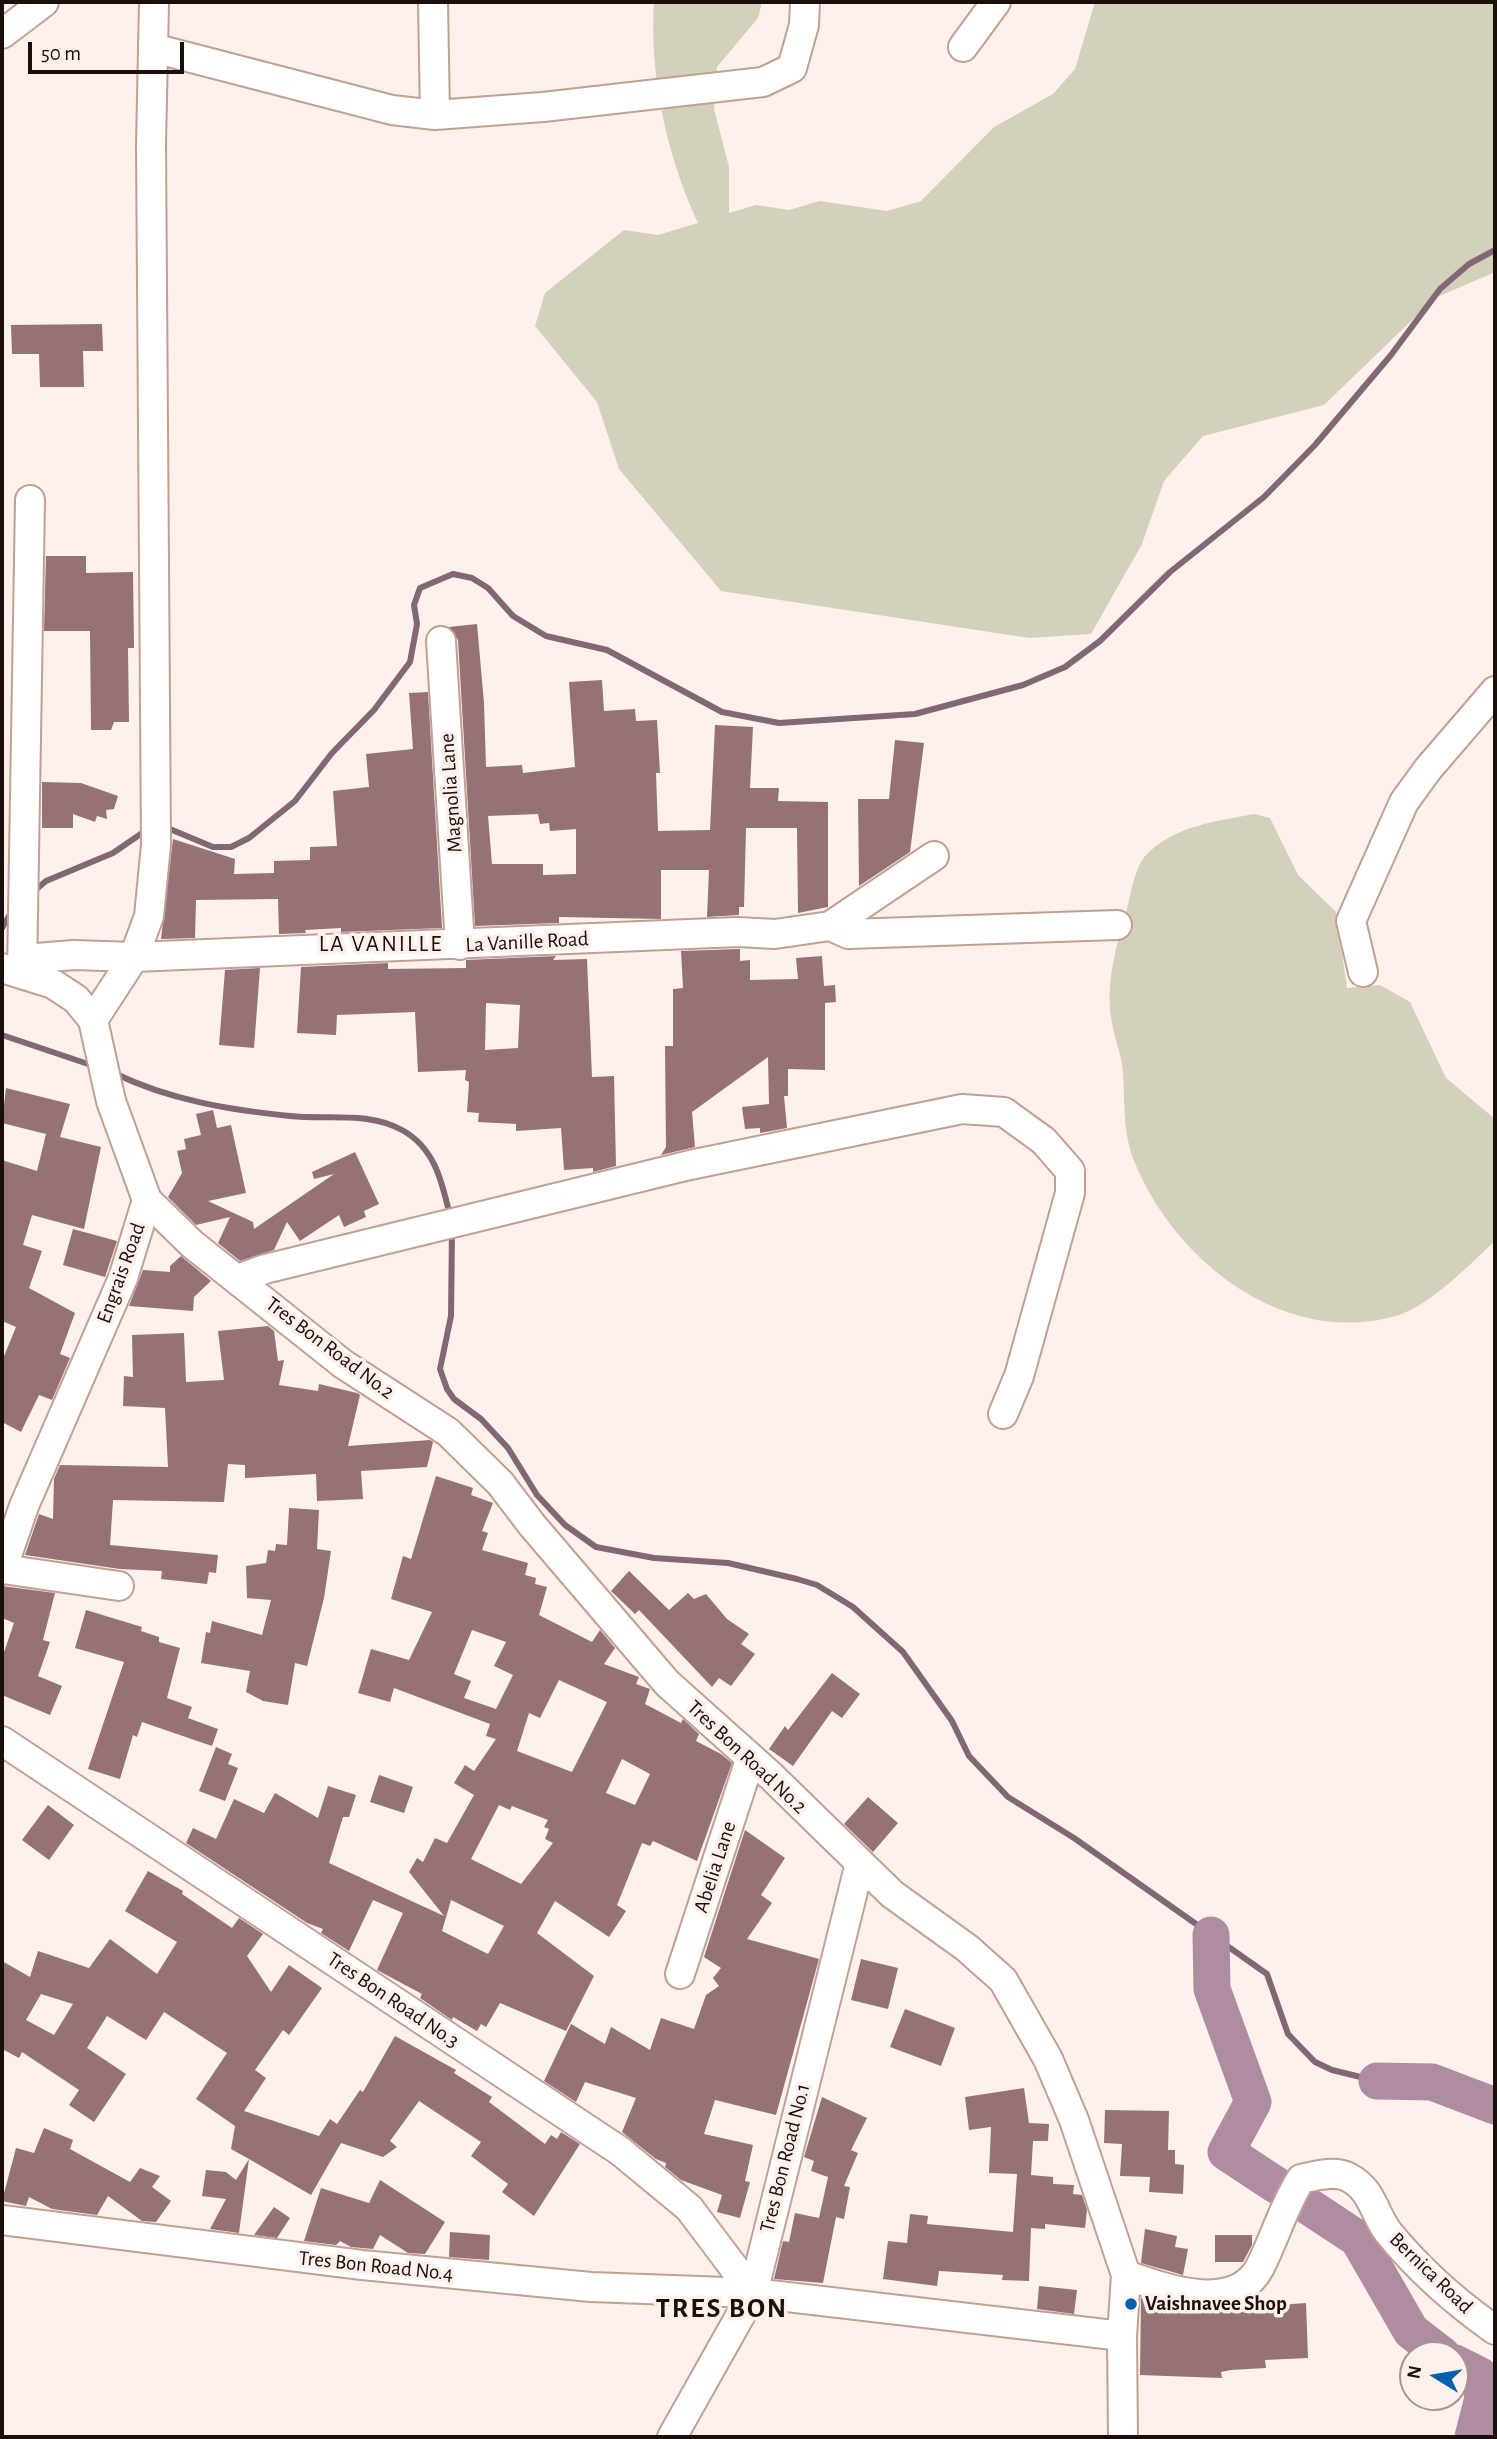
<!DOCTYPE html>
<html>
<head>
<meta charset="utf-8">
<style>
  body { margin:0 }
  #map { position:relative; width:1497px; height:2439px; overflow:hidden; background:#fef0ea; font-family:"Alegreya Sans",sans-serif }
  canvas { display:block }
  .frame { position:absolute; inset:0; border:4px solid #1b0f0b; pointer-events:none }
  .north { position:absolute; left:1399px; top:2341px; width:70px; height:70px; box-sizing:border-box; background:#fef0ea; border:2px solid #a39691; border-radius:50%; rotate:281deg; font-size:19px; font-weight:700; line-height:28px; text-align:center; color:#1b0f0b }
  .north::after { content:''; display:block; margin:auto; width:24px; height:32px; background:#0360ad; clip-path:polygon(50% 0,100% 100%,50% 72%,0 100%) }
  .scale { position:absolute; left:28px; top:42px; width:156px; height:32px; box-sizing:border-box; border:4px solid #1b0f0b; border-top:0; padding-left:9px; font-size:21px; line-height:24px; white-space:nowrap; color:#1b0f0b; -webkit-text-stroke:5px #fef0ea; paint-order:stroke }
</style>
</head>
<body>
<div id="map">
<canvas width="1497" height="2439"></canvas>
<div class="frame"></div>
<div class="north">N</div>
<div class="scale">50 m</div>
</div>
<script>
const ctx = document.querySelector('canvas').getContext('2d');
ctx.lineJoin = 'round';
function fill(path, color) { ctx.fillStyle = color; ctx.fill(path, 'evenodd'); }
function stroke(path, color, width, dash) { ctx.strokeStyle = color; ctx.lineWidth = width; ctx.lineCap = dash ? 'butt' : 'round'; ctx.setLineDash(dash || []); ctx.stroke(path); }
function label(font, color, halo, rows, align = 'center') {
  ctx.font = font + ' "Alegreya Sans",sans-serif'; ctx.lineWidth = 7; ctx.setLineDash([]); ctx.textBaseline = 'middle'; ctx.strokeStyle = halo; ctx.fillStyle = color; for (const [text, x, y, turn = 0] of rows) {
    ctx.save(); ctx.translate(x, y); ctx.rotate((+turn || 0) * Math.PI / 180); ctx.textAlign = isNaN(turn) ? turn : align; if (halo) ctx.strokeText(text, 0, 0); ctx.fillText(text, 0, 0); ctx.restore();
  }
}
fill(new Path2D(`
  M 654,2 L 762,2 L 758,18 L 717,67 L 714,109 L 729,167 L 729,213 L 756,205 L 789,210 L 820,201 L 887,211 L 921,201 L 994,127 L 1053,94 L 1075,69 L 1095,2 L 1495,2 L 1495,272 L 1435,298 L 1324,405 L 1203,436 L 1164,481 L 1142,544 L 1091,634 L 1029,638 L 721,591 L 619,469 L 597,402 L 535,326 L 545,293 L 624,230 L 658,235 L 698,223 C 667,157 649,74 654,2 Z
  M 1254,814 L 1270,818 L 1298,875 L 1336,912 L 1347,988 L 1380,985 L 1410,1002 L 1446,1078 L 1495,1119 L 1495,1241 C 1470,1264 1432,1304 1399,1315 C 1287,1349 1176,1263 1135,1163 C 1121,1131 1126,1097 1122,1064 C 1119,1048 1113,1033 1111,1017 C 1106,983 1116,946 1126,913 C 1131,895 1134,867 1147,854 C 1177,825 1214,822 1254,814 Z`), '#d3d1bb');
stroke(new Path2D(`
  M 165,827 L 213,847 L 231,847 L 249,838 L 295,801 L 332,753 L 374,710 L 410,662 L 417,624 L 414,605 L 420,588 L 453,574 L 472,578 L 488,588 L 513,616 L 546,636 L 607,650 L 722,712 L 779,723 L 915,714 L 1023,685 L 1065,667 L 1100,641 L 1170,572 L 1264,497 L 1315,445 L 1391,355 L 1440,289 L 1469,264 L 1495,250
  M 33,892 L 46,881 L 113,853 L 148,829
  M 2,928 L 12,911
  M 2,1035 L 94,1066
  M 114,1073 C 169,1100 230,1110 290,1116 C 327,1120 368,1111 402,1130 C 435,1148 442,1182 450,1216
  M 452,1230 L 451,1316 L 440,1369 L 447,1389 L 454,1399 L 481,1419 L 508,1448 L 537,1495 L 565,1525 L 596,1547 L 654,1558 L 728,1563 L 797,1579 L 817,1585 L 853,1607 L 903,1652 L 952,1721 L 969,1756 L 1008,1797 L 1074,1838 L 1267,1974 L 1288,2034 L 1315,2062 L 1332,2070 L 1377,2081`), '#826774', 6);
stroke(new Path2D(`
  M 1211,1935 L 1212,1989 L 1253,2102 L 1226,2152 L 1276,2185
  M 1377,2081 L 1432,2082 L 1495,2106
  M 1305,2204 L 1358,2239 L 1411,2331 L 1442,2355
  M 1455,2363 L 1479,2375 L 1483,2398 L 1473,2437`), '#ae8da1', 37);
fill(new Path2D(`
  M 102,324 L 103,351 L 83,351 L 84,387 L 40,387 L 39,354 L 12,354 L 11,325 Z
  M 46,556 L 86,556 L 86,573 L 133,572 L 134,648 L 128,648 L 129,722 L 114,722 L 111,730 L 91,730 L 90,631 L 44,631 Z
  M 477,624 L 484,703 L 486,767 L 522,765 L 523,773 L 575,767 L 569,682 L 602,680 L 604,711 L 635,709 L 636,721 L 657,720 L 660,773 L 656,773 L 658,831 L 710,830 L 715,725 L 753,727 L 750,788 L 779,788 L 778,801 L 828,802 L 828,907 L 798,913 L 797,828 L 746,828 L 744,907 L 739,907 L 739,915 L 707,917 L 709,870 L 661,870 L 661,919 L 559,917 L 559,923 L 475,926 L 458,640 L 449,627 ZM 538,814 L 540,824 L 549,823 L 550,831 L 576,829 L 576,874 L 543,875 L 543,864 L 492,864 L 488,816 Z
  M 428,692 L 442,928 L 341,932 L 341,928 L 305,930 L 306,933 L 279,934 L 278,899 L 196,900 L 195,938 L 161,939 L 173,839 L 235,859 L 234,874 L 274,873 L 274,861 L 310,860 L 310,847 L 337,846 L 333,791 L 369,787 L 366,754 L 413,749 L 409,693 Z
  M 895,740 L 924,743 L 910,852 L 859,886 L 858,799 L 889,799 Z
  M 42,782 L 81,783 L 118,796 L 114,809 L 106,810 L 107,819 L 97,816 L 95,822 L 73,814 L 73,828 L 42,828 Z
  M 740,949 L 740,961 L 750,960 L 750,980 L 798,979 L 796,958 L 822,956 L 824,986 L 835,985 L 836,1002 L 825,1003 L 825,1070 L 788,1069 L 788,1096 L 784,1096 L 787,1128 L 760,1133 L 760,1128 L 745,1129 L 742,1107 L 769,1104 L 768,1057 L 692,1112 L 695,1147 L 661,1155 L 666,1147 L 665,1046 L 673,1046 L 673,989 L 683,988 L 681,951 Z
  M 556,956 L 553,960 L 587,959 L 592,1077 L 614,1076 L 616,1166 L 593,1172 L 593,1168 L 564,1170 L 561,1128 L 516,1131 L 516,1124 L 478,1122 L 479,1113 L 467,1112 L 469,1082 L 465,1080 L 466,1070 L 418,1072 L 415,1012 L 337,1015 L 336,1035 L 297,1033 L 301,967 L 388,963 L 388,969 L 466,968 L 466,960 ZM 486,1003 L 520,1005 L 518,1048 L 485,1050 Z
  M 260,968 L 254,1048 L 219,1045 L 225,970 Z
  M 6,1088 L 70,1104 L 60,1137 L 52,1135 L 101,1147 L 84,1229 L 32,1215 L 23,1245 L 42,1251 L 29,1288 L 75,1313 L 60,1354 L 70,1358 L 52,1400 L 39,1395 L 21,1432 L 2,1422 L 2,1361 L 16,1327 L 2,1321 L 2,1160 L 37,1171 L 46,1134 L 2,1123 Z
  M 213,1110 L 217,1128 L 231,1125 L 246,1193 L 208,1201 L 253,1222 L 254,1229 L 334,1174 L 314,1179 L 312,1172 L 355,1152 L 379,1204 L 364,1211 L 366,1217 L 344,1227 L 339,1215 L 300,1241 L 287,1222 L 274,1250 L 240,1261 L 218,1243 L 230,1217 L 196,1225 L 168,1197 L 182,1173 L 177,1151 L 186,1149 L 184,1139 L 201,1135 L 196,1114 Z
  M 73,1229 L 117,1241 L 105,1277 L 63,1265 Z
  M 181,1256 L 211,1281 L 194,1297 L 193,1311 L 129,1306 L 143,1270 L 170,1272 L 170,1266 Z
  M 268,1326 L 274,1331 L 278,1361 L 284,1360 L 279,1385 L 318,1391 L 319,1384 L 357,1393 L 360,1395 L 348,1446 L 430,1440 L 433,1442 L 427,1467 L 361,1471 L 363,1499 L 317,1501 L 316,1474 L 245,1478 L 245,1465 L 228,1464 L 224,1502 L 113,1500 L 110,1545 L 218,1555 L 216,1573 L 209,1572 L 207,1584 L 161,1579 L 162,1571 L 120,1569 L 25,1555 L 39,1514 L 53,1519 L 54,1479 L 60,1465 L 168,1467 L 165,1408 L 123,1406 L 124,1376 L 133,1377 L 132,1335 L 184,1333 L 186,1382 L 224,1380 L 218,1331 Z
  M 436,1476 L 473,1488 L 471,1495 L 493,1503 L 482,1531 L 488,1533 L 482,1550 L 528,1563 L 525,1575 L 536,1578 L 535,1584 L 547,1587 L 539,1615 L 592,1642 L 600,1630 L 615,1648 L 604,1664 L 639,1677 L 636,1684 L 650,1689 L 645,1704 L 681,1723 L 683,1719 L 699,1734 L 696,1741 L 721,1754 L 732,1763 L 697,1861 L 653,1841 L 650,1846 L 642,1843 L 617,1905 L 626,1911 L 609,1937 L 555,1901 L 537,1933 L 594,1976 L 566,2031 L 500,2003 L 486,2027 L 481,2024 L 477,2031 L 453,2017 L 452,2020 L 420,1998 L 422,1994 L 377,1970 L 403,1913 L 373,1900 L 349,1951 L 321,1933 L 323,1929 L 307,1923 L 186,1843 L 193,1828 L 216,1839 L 234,1799 L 264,1813 L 275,1793 L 318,1818 L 328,1786 L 356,1795 L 349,1817 L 343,1817 L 329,1863 L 444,1916 L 409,1872 L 417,1858 L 423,1862 L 435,1838 L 447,1843 L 474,1795 L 454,1783 L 465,1765 L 474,1771 L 496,1739 L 486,1736 L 490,1724 L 394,1688 L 390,1702 L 358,1693 L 371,1649 L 409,1660 L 432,1612 L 391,1599 L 403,1556 L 411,1559 ZM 472,1630 L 506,1642 L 494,1666 L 513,1675 L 496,1709 L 464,1698 L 471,1681 L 454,1674 ZM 559,1680 L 607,1702 L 572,1772 L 517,1751 L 529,1713 L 540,1718 ZM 622,1759 L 650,1774 L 635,1805 L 606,1793 ZM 499,1805 L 510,1810 L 512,1806 L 548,1820 L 544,1827 L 549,1829 L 545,1839 L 553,1843 L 521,1884 L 471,1859 ZM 451,1900 L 504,1926 L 488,1954 L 442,1931 Z
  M 289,1508 L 319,1510 L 317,1549 L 331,1551 L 324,1598 L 307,1666 L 295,1663 L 288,1705 L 263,1701 L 246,1692 L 250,1671 L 201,1663 L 206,1632 L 210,1633 L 212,1621 L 262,1635 L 271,1600 L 247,1598 L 246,1566 L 266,1563 L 268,1550 L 275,1551 L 276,1544 L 287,1545 Z
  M 629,1571 L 669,1610 L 688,1593 L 694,1599 L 706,1594 L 727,1619 L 749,1634 L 741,1644 L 755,1654 L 731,1686 L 719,1678 L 712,1687 L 639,1610 L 635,1614 L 611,1591 Z
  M 2,1586 L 55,1593 L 43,1640 L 50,1642 L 38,1676 L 62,1686 L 50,1715 L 2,1695 L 2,1658 L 14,1623 L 2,1618 Z
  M 86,1610 L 142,1627 L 141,1631 L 159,1637 L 159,1642 L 180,1648 L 167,1698 L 192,1707 L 188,1718 L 218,1729 L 212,1746 L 142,1722 L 137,1737 L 133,1735 L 120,1779 L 88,1769 L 124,1662 L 75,1648 Z
  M 832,1673 L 860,1694 L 842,1718 L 832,1711 L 793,1766 L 769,1749 L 785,1726 L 788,1730 Z
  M 216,1747 L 232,1754 L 228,1764 L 238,1768 L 225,1801 L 199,1791 Z
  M 379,1775 L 413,1787 L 404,1813 L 370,1802 Z
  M 868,1797 L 898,1823 L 873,1852 L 844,1824 Z
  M 48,1805 L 74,1825 L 49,1860 L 22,1840 Z
  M 745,1830 L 785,1858 L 761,1895 L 772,1903 L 747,1939 L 819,1959 L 776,2115 L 715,2100 L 704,2134 L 753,2145 L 745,2181 L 750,2182 L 740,2218 L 717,2212 L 722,2195 L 681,2180 L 665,2167 L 666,2163 L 656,2159 L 622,2132 L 636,2098 L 585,2082 L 576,2102 L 544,2081 L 571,2024 L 605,2044 L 611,2027 L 650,2050 L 661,2018 L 694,2029 L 706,1995 L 719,1986 L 713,1978 L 721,1968 L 704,1957 Z
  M 148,1871 L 183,1891 L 182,1894 L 232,1928 L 239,1918 L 263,1934 L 247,1956 L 271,1992 L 289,1965 L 322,1988 L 289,2035 L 283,2030 L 255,2070 L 266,2078 L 244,2111 L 319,2136 L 330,2119 L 337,2124 L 360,2090 L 363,2092 L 395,2036 L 456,2070 L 454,2073 L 492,2097 L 489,2102 L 545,2144 L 551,2135 L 557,2139 L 561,2132 L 580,2144 L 534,2216 L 502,2192 L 508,2184 L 471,2156 L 481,2142 L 419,2101 L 390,2141 L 397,2147 L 383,2157 L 341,2143 L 311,2195 L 249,2159 L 239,2233 L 210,2229 L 226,2199 L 202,2196 L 206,2170 L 226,2172 L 236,2180 L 249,2159 L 231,2149 L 235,2126 L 196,2099 L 227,2053 L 164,2012 L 146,2040 L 107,2016 L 87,2048 L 126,2074 L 94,2122 L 69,2105 L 79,2090 L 22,2052 L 19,2058 L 2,2049 L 2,1961 L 30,1977 L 38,1951 L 89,1968 L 110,1939 L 157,1974 L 177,1942 L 125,1911 ZM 41,1994 L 73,2004 L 54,2035 L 26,2020 Z
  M 861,1959 L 898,1968 L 888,2009 L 851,2000 Z
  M 905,2009 L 955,2028 L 941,2066 L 890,2047 Z
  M 1024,2088 L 1029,2123 L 1049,2124 L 1048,2141 L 1033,2141 L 1031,2175 L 1020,2174 L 1053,2177 L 1053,2184 L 1074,2185 L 1073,2194 L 1082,2195 L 1087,2210 L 1085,2228 L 1045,2224 L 1045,2229 L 1031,2228 L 1029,2281 L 1002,2280 L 1003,2275 L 939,2271 L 937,2286 L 883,2279 L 888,2241 L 907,2243 L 910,2214 L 928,2216 L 927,2224 L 1013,2232 L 1017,2174 L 989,2173 L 991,2127 L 969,2130 L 965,2097 Z
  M 822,2097 L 867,2118 L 851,2150 L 858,2153 L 844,2186 L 850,2187 L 844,2219 L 836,2217 L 823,2283 L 774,2279 L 783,2241 L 789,2242 L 795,2213 L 819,2218 L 828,2177 L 811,2171 L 814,2161 L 804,2157 Z
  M 1105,2110 L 1169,2111 L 1168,2150 L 1175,2150 L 1175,2164 L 1184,2165 L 1183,2194 L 1149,2192 L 1150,2177 L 1120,2176 L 1122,2144 L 1104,2143 Z
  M 44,2128 L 73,2140 L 70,2149 L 130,2182 L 140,2168 L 160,2176 L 152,2187 L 171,2201 L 156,2222 L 142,2221 L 108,2196 L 97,2215 L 52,2209 L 29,2197 L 26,2206 L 2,2201 L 16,2148 L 34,2153 Z
  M 380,2180 L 445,2222 L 425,2254 L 408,2253 L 380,2235 L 373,2249 L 351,2247 L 340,2241 L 336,2245 L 304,2241 L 321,2188 L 369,2203 Z
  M 274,2207 L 290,2218 L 277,2238 L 254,2235 Z
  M 1145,2229 L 1177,2236 L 1175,2247 L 1188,2249 L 1183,2275 L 1141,2263 Z
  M 450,2232 L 490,2235 L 489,2260 L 449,2257 Z
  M 1215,2235 L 1252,2235 L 1252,2245 L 1243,2262 L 1215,2262 Z
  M 1039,2286 L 1077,2290 L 1074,2314 L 1037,2309 Z
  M 1141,2298 L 1198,2311 L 1306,2303 L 1308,2358 L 1265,2360 L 1266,2368 L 1231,2370 L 1221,2372 L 1222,2378 L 1140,2375 Z`), '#957275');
const minor = new Path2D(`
  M 433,2 L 435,115
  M 2,34 L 44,2
  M 963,47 L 996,2
  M 153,48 L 392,110 L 435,115 L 543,107 L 763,82 L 792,68 L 804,25 L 805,2
  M 441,641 L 460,945
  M 830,926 L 848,934 L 1117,925
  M 2,968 L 53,984 L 76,999 L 93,1020 L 111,1101 L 147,1200 L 123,1278 L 24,1506 L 2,1570
  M 1363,972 L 1351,921 L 1404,802 L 1428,769 L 1495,691
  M 22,974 L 36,958 L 74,955 L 134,957 L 738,932 L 775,934 L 830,926 L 934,856
  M 22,974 L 30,500
  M 93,1020 L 134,957 L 149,916 L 156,845 L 151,145 L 154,2
  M 147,1200 L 192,1244 L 343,1364 L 448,1432 L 500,1483 L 532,1525 L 667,1683 L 771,1776 L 892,1894 L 967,1948 L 1003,1980 L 1048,2059 L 1074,2120 L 1126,2275 L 1122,2336 L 1123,2437
  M 238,1279 L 265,1269 L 690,1165 L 962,1109 L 1004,1112 L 1044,1141 L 1070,1171 L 1070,1193 L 1019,1376 L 1003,1414
  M 3,1569 L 119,1586
  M 2,1741 L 620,2151 L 689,2208 L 753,2293
  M 680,1974 L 750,1760
  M 2,2220 L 362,2265 L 591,2287 L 753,2293 L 1122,2336
  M 1126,2275 C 1164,2288 1235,2315 1260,2267 C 1275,2238 1283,2207 1301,2179 C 1315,2176 1334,2170 1348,2177 C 1373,2190 1373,2212 1388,2232 C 1419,2270 1455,2302 1495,2330
  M 672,2437 L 753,2293 L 860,1863`);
stroke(minor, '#c1a093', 32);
stroke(minor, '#fff', 28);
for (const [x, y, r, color] of [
  [1131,2304,7,"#0360ad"]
]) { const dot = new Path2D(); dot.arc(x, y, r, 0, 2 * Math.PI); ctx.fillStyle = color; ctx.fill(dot); stroke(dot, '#fef0ea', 2.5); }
label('21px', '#1b0f0b', '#fef0ea', [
  ["Magnolia Lane",451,793,-94],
  ["La Vanille Road",527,942,-3],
  ["Engrais Road",121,1273,-70],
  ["Tres Bon Road No.2",330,1348,37],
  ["Tres Bon Road No.2",747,1757,43],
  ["Abelia Lane",715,1867,-72],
  ["Tres Bon Road No.3",393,2000,34],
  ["Tres Bon Road No.1",785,2158,-76],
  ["Tres Bon Road No.4",376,2266,6],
  ["Bernica Road",1431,2273,44]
]);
label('bold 21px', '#1b0f0b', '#fef0ea', [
  ["Vaishnavee Shop",1145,2304]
], 'left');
ctx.letterSpacing = '2px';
label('23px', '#1b0f0b', '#fef0ea', [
  ["LA VANILLE",381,944]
]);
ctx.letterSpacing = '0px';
ctx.letterSpacing = '2px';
label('bold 28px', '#1b0f0b', '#fef0ea', [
  ["TRES BON",722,2309]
]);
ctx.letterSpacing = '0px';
</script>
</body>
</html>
